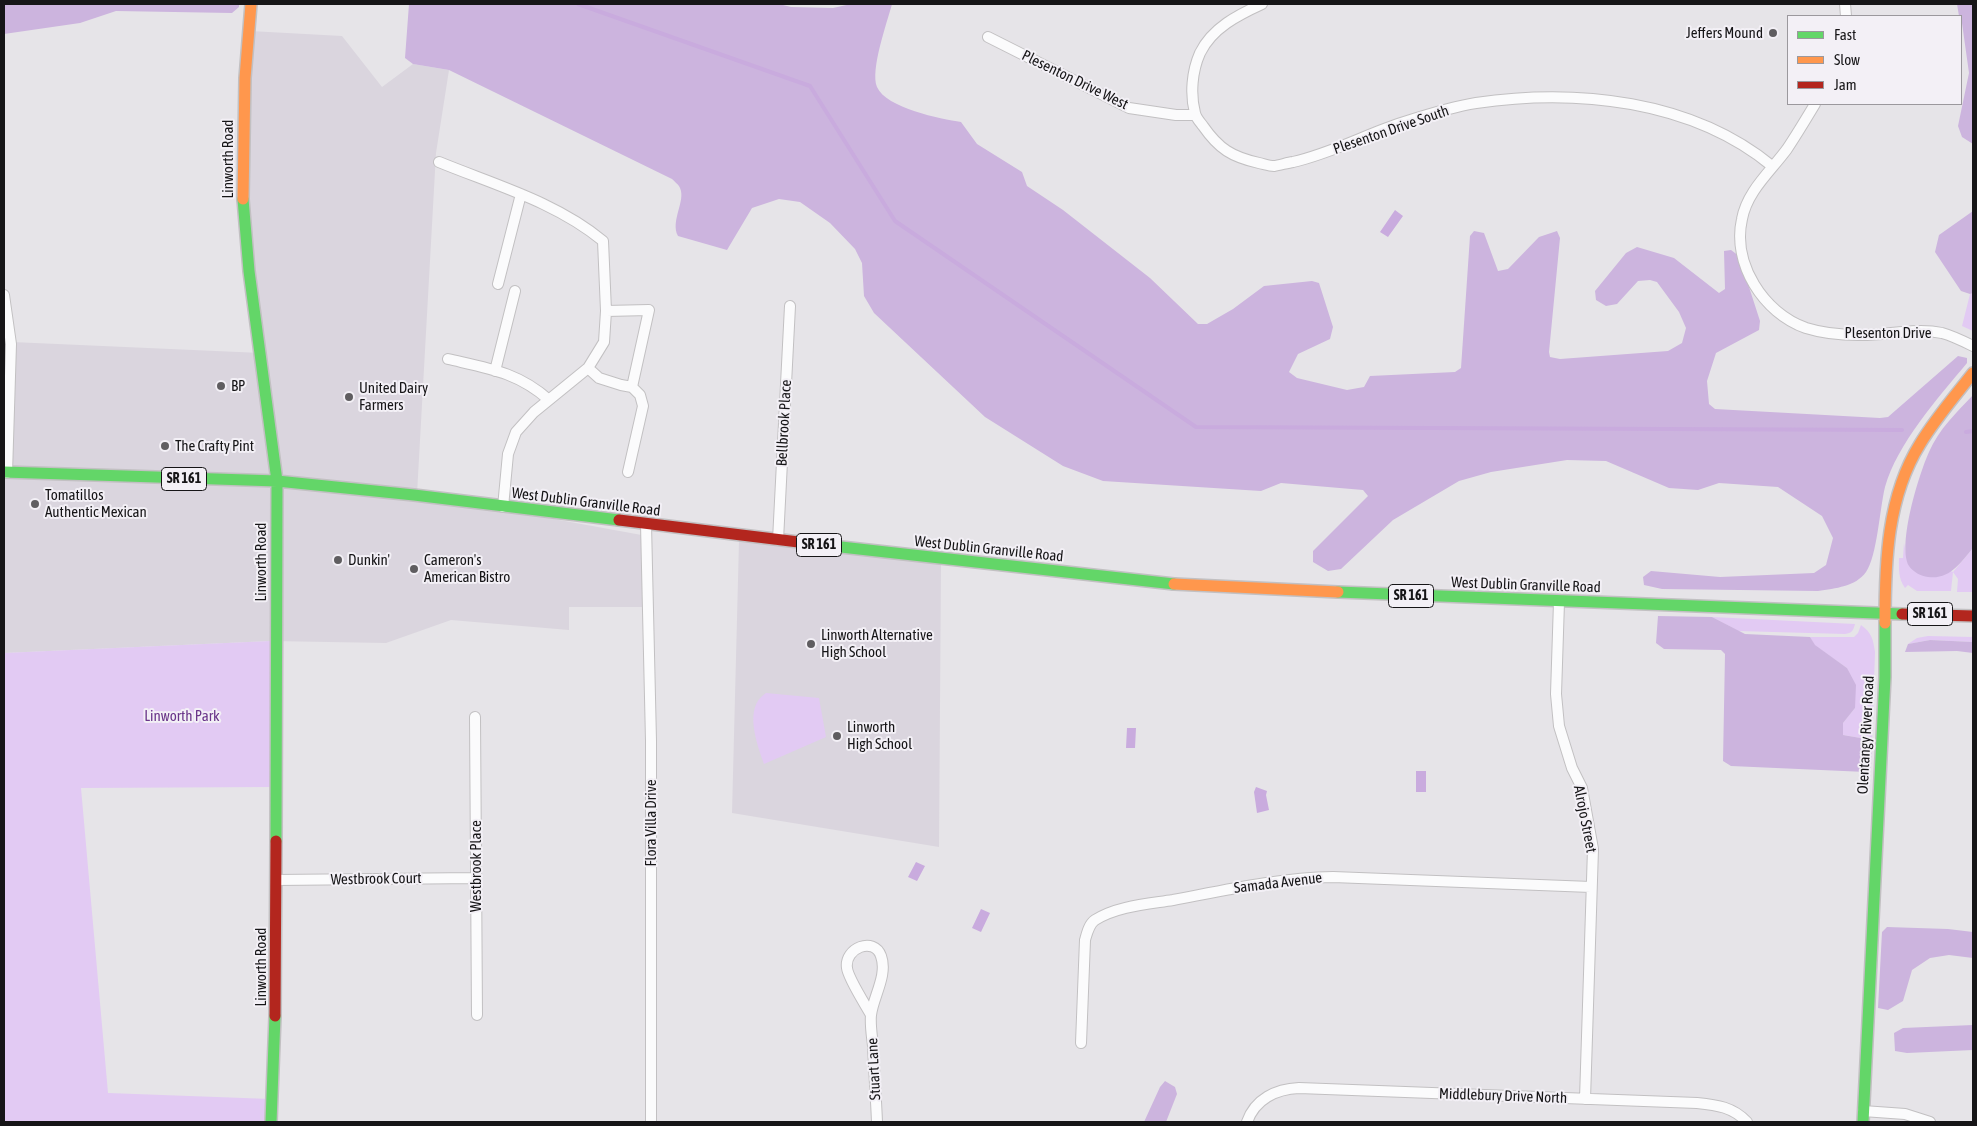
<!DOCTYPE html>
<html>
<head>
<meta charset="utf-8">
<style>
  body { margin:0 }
  #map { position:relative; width:1977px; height:1126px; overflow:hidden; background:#e6e4e8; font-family:"Asap Condensed",sans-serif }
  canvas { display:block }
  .frame { position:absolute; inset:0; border:5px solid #161517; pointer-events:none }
  .legend { position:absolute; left:1787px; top:15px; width:175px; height:90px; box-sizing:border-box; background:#f3f0f6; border:1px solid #9b989d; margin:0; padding:6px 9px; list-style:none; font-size:15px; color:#161517 }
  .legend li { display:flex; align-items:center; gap:10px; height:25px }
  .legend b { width:25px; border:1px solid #9b989d }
</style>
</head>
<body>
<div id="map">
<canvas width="1977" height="1126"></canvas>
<div class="frame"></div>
<ul class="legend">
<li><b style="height:6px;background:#63d668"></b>Fast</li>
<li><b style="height:6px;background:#ff974d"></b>Slow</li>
<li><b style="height:6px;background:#b3261e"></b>Jam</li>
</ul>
</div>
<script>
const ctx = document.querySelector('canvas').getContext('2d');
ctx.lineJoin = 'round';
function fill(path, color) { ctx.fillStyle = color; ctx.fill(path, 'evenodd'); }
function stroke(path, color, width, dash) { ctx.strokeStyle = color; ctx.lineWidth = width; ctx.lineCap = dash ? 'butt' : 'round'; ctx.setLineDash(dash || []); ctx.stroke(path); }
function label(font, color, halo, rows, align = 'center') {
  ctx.font = font + ' "Asap Condensed",sans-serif'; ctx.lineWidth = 4; ctx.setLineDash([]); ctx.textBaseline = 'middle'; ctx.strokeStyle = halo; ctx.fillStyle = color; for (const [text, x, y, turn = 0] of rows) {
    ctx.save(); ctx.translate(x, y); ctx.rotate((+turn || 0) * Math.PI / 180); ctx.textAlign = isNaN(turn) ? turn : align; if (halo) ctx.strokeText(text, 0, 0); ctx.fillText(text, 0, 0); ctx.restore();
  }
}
fill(new Path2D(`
  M 250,31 L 342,36 L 382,87 L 413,64 L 449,70 L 436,153 L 417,494 L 647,536 L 652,607 L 569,607 L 569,630 L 451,620 L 386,643 L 271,641 L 4,653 L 4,411 L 10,411 L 12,342 L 261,353 L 249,262 Z
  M 739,541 L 941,564 L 939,847 L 732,813 Z`), '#dad5de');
fill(new Path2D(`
  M 1973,293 L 1973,331 L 1962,326 L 1970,294 Z
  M 1904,543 L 1906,554 L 1953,572 L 1973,548 L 1973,592 L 1957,592 L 1958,579 L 1953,572 L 1951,591 L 1917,591 L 1908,585 L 1905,588 C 1898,578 1899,569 1899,558 L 1903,558 Z
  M 1712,617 L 1855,624 C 1853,631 1852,633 1845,634 L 1738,631 Z
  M 1861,625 C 1872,633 1873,639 1875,652 L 1872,740 L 1843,735 L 1843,723 L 1855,708 L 1847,668 L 1814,645 L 1810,637 L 1854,637 L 1858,633 Z
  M 1928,636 L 1973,637 L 1973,642 L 1930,640 L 1908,644 L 1917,638 Z
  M 271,641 L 270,787 L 81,788 L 108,1093 L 270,1099 L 267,1122 L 4,1122 L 4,653 Z
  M 766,693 L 819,698 L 826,737 L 764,764 C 757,744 743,707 766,693 Z`), '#e2caf3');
fill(new Path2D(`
  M 4,4 L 239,4 L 239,7 L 232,13 L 116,11 L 80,23 L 4,34 Z
  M 409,4 L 779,4 L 791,7 L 833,8 L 851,4 L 892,4 C 887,23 870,70 877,87 C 886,108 941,119 961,122 L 977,144 L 1022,172 L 1027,186 L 1063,210 L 1150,278 L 1198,324 L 1207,324 L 1233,309 L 1264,286 L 1312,281 L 1319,283 L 1333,327 L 1330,339 L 1298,354 L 1289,372 L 1297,378 L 1347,390 L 1364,387 L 1370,376 L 1455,372 L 1461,368 L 1470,236 L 1474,231 L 1484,233 L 1498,271 L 1508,269 L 1539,237 L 1557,231 L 1560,238 L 1549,352 L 1550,357 L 1560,359 L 1668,351 L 1682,343 L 1686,328 L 1679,312 L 1657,282 L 1650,280 L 1638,281 L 1617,304 L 1606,306 L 1596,300 L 1595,291 L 1626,253 L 1637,247 L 1674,258 L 1719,293 L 1725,289 L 1724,251 L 1731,250 L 1739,256 L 1760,321 L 1759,330 L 1716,353 L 1707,381 L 1709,404 L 1715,409 L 1880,418 L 1888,417 L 1958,356 L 1967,358 L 1967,363 C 1938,398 1897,444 1885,487 C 1880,507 1877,557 1866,572 C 1855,587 1836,588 1818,591 L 1662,589 L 1644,585 L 1643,577 L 1651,571 L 1720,577 L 1814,573 L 1826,565 L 1833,538 L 1822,516 L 1778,487 L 1719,483 L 1698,490 L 1669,488 L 1606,461 L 1567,460 L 1491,472 L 1459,481 L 1393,520 L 1341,569 L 1328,571 L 1313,562 L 1313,551 L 1368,496 L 1363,490 L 1281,483 L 1261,491 L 1103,481 L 1063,466 L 985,417 L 874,313 L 864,296 L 862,263 L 855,249 L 830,223 L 800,202 L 779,199 L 752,208 L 727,250 L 678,236 C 670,221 686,201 680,188 C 679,185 674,181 672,179 L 449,70 L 413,64 L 405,58 Z
  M 1957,4 L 1973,4 L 1973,144 L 1962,137 L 1958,126 L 1969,73 L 1961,16 L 1959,16 Z
  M 1973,211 L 1973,293 L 1970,294 L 1961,291 L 1935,252 L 1939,235 Z
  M 1973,395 L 1973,548 C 1961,562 1950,580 1928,577 C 1921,576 1913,572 1909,566 C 1897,545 1919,474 1929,452 C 1939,429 1956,413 1973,395 Z
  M 1658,616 L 1712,617 L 1745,634 L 1810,637 L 1815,645 L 1847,668 L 1856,685 L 1855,708 L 1843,723 L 1843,735 L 1872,740 L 1871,767 L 1866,772 L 1731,766 L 1723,761 L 1725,654 L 1721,650 L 1664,649 L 1656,643 Z
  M 1930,640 L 1973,642 L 1973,653 L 1957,651 L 1905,652 L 1908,644 Z
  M 1887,927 L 1948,929 L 1973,932 L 1973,958 L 1949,955 L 1930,958 L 1912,970 L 1903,1001 L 1888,1010 L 1878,1008 L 1882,932 Z
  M 1973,1025 L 1973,1050 L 1907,1053 L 1895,1051 L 1894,1033 L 1903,1028 Z
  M 1165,1081 L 1175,1087 L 1177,1094 L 1166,1122 L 1144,1122 L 1160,1087 Z`), '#ccb4de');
fill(new Path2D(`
  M 1395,210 L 1403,216 L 1388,237 L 1380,232 Z
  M 1127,728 L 1136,728 L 1135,748 L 1126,748 Z
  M 1416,771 L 1426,771 L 1426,792 L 1416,792 Z
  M 1256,787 L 1267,791 L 1266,795 L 1269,810 L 1257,813 L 1254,792 Z
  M 916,862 L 925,866 L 917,881 L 908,877 Z
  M 981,909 L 990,913 L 981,932 L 972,928 Z`), '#c9abde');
stroke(new Path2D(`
  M 578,4 L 810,86 L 895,221 L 1196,427 L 1902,430
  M 1966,432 L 1973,431`), '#c9abde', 4);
const street = new Path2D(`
  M 1262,4 C 1238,15 1212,28 1200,53 C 1192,71 1190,94 1195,113 C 1196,118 1200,122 1203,126 C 1219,149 1232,157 1259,163 C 1264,164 1269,166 1274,166 C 1280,165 1287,163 1293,162 C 1329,154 1363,136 1398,124 C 1423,116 1450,107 1476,103 C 1576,88 1692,100 1772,166
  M 1845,4 L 1846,16
  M 988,37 L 1129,108 L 1176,115 L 1195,115
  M 1815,104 C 1806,119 1797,134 1787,149 C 1771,171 1747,191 1742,219 C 1732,263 1763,313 1806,328 C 1822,333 1841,335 1858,335 C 1885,336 1915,327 1942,333 C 1953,336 1963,341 1973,346
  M 439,162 C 495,185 556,202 603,241 L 606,311 L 604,342 L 588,368 L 534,412 L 516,432 L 508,454 L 503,507
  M 498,284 L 521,194
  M 4,295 L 11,344 L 7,473
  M 606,311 L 649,310 L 632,387
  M 448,359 C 487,368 518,372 549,400
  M 588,368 L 599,378 L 621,385 L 632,387 L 640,395 L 643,406 L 628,472
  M 495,371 L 515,291
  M 646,524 L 651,741 L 651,1122
  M 778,540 L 790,306
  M 1559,602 L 1556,694 L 1559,726 L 1572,768 L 1582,788 L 1593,849 L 1585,1099
  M 475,717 L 477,1015
  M 276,880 L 476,878
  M 871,1015 C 865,1004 848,978 847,968 C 844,948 874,936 881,956 C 888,975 873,997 871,1015 C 870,1025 872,1036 873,1046 C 874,1071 876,1097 877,1122
  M 1081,1043 L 1085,940 C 1087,933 1089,924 1095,920 C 1117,906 1148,904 1173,900 C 1226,890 1279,878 1333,877 L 1591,887
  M 1863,1111 L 1905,1114 L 1930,1122
  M 1247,1122 C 1255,1099 1276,1089 1299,1088 L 1697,1103 C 1717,1105 1733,1107 1747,1122`);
const fast = new Path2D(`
  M 243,199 L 249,271 L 277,481 L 276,841
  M 4,472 L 277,481 L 414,495 L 619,520
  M 823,545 L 1174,584
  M 1338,592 L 1902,614
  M 271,1122 L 275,1016
  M 1863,1122 L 1885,677 L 1885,623`);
const slow = new Path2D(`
  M 243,199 L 245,78 L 251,4
  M 1174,584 L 1338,592
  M 1885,623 C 1885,562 1887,497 1920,444 C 1935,419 1955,396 1973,373`);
const jam = new Path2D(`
  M 619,520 L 823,545
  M 1902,614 L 1973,616
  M 275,1016 L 276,841`);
stroke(street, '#c2c0c2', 12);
stroke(fast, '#c2c0c2', 14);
stroke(slow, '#c2c0c2', 14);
stroke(jam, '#c2c0c2', 14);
stroke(street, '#fbfbfc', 10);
stroke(fast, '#63d668', 11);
stroke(slow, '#ff974d', 11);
stroke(jam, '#b3261e', 11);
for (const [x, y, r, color] of [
  [1773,33,5,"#5f5d60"],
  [221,386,5,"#5f5d60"],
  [349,397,5,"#5f5d60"],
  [165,446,5,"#5f5d60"],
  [35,504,5,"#5f5d60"],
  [338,560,5,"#5f5d60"],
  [414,569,5,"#5f5d60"],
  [811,644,5,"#5f5d60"],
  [837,736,5,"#5f5d60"]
]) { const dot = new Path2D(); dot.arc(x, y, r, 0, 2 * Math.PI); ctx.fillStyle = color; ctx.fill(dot); stroke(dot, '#f3f0f6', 2); }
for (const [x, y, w] of [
  [184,479,45],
  [819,545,45],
  [1411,596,45],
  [1930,614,45]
]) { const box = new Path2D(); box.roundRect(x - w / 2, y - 11.5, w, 23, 4); ctx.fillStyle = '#f3f0f6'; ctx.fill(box); stroke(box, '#161517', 1); }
label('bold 14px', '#161517', null, [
  ["SR 161",184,479],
  ["SR 161",819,545],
  ["SR 161",1411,596],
  ["SR 161",1930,614]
]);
label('15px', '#161517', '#f3f0f6', [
  ["Jeffers Mound",1763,33,"right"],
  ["BP",231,386],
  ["United Dairy",359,388],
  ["Farmers",359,405],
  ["The Crafty Pint",175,446],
  ["Tomatillos",45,495],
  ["Authentic Mexican",45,512],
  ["Dunkin'",348,560],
  ["Cameron's",424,560],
  ["American Bistro",424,577],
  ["Linworth Alternative",821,635],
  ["High School",821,652],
  ["Linworth",847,727],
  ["High School",847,744]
], 'left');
label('15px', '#161517', '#f3f0f6', [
  ["Plesenton Drive West",1075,80,26],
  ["Plesenton Drive South",1391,130,-19],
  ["Linworth Road",228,159,-90],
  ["Plesenton Drive",1888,333],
  ["Bellbrook Place",784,423,-87],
  ["West Dublin Granville Road",586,502,7],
  ["West Dublin Granville Road",989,549,6],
  ["Linworth Road",261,562,-90],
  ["West Dublin Granville Road",1526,585,2],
  ["Olentangy River Road",1866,735,-87],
  ["Alrojo Street",1585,819,79],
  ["Flora Villa Drive",651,823,-90],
  ["Westbrook Place",476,866,-90],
  ["Westbrook Court",376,879,-1],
  ["Samada Avenue",1278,883,-7],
  ["Linworth Road",261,967,-90],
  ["Stuart Lane",874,1069,-93],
  ["Middlebury Drive North",1503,1096,2]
]);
label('15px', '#6a358a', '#f3f0f6', [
  ["Linworth Park",182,716]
]);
</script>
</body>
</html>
